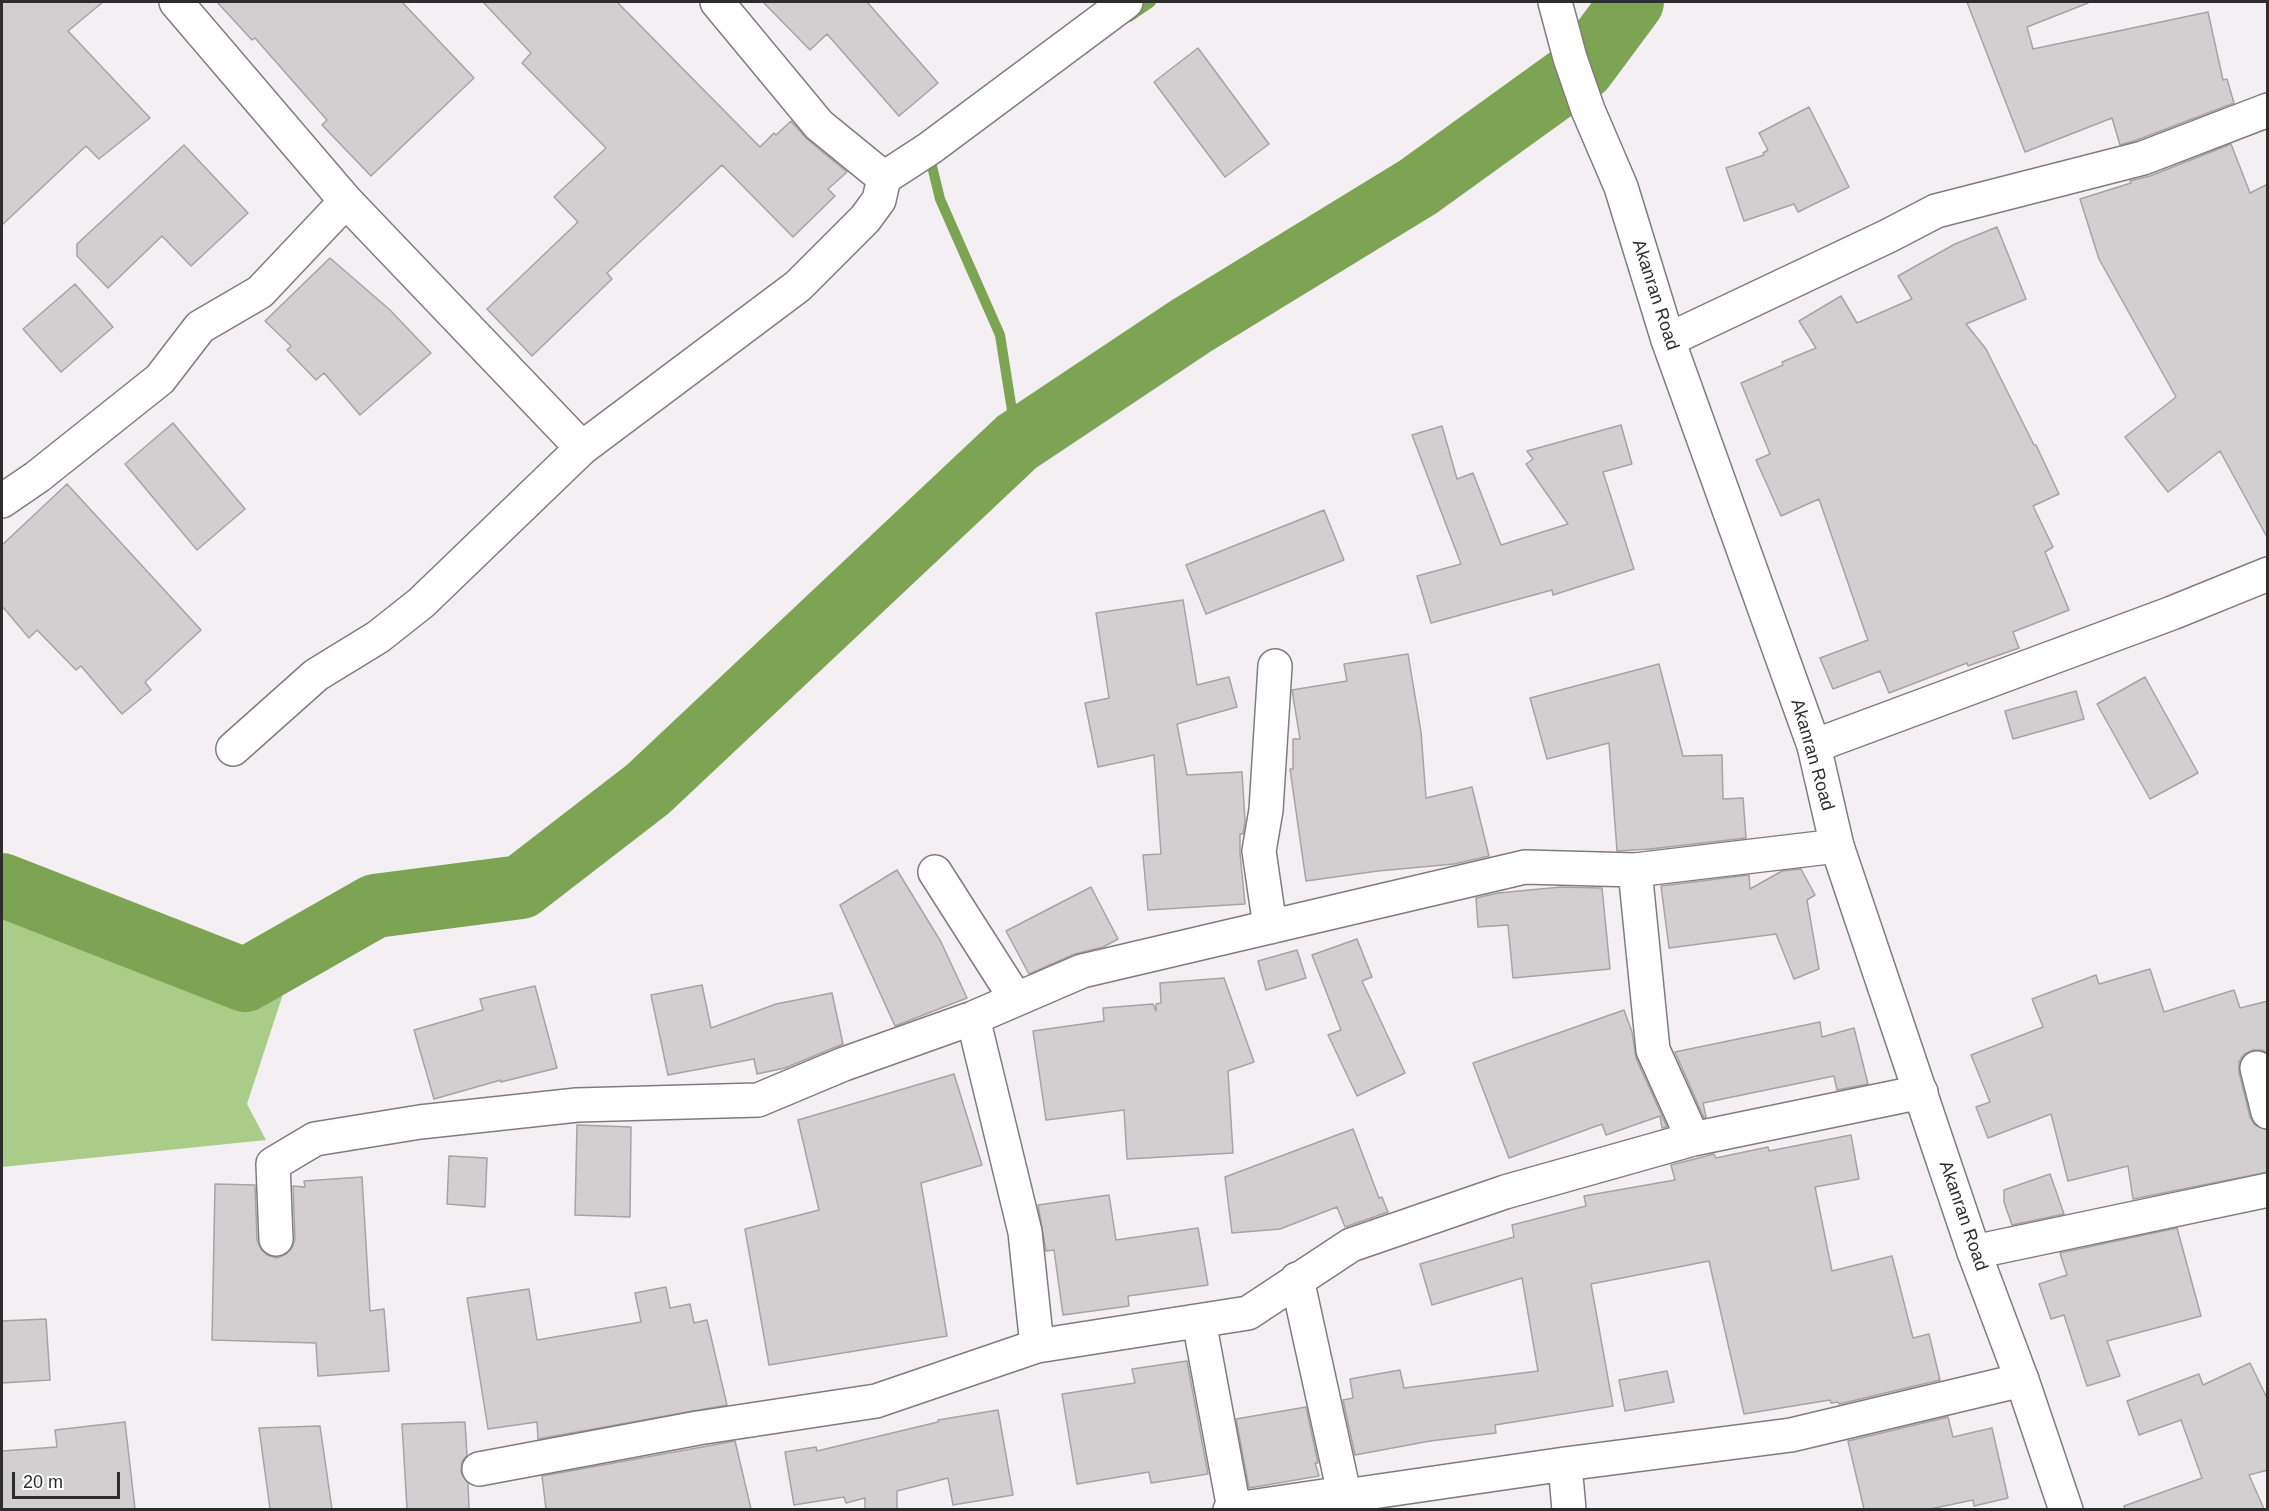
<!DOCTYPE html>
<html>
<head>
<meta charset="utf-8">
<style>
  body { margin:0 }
  #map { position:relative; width:2269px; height:1511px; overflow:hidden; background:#f4eff2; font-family:Arial,sans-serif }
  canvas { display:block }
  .frame { position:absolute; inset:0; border:3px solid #2e2d2d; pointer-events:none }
  .scale { position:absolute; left:12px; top:1472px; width:108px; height:27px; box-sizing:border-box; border:3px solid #2e2d2d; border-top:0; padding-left:8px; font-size:18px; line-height:21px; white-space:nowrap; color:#2e2d2d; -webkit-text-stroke:4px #fff; paint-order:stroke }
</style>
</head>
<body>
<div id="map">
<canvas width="2269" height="1511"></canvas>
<div class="frame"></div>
<div class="scale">20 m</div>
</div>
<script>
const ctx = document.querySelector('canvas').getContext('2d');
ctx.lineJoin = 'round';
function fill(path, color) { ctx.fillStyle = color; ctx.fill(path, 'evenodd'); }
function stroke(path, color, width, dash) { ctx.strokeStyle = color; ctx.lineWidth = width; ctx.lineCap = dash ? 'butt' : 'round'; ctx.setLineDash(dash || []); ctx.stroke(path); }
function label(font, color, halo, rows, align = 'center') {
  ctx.font = font + ' Arial,sans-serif'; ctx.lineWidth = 5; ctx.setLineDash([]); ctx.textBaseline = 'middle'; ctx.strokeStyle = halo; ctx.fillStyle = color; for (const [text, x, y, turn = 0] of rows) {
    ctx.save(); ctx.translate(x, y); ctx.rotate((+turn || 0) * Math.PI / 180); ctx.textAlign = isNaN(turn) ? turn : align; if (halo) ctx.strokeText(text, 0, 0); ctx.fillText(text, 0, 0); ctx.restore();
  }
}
fill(new Path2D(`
  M 4,898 L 284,991 L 247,1104 L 266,1140 L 2,1167 L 2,900 Z`), '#a9cd88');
stroke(new Path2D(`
  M 1129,17 L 1151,2
  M 938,157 L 931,162 L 940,199 L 1000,335 L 1017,442`), '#7ca452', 10);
stroke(new Path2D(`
  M 2,885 L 245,980 L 375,906 L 521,887 L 648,789 L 1017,442 L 1191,326 L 1418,187 L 1583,68 L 1632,2`), '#7ca452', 64);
const building = new Path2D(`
  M 2,2 L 103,2 L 68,31 L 150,118 L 99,159 L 86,146 L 2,225 Z
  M 217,2 L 402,2 L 474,78 L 371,176 L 322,125 L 327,120 L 255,38 L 252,40 Z
  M 483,2 L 617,2 L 760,147 L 774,133 L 776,135 L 791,121 L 807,139 L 847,172 L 828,189 L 835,196 L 793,237 L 722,165 L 607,273 L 612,279 L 532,356 L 487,309 L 578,222 L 554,197 L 606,148 L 522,63 L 531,53 Z
  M 763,2 L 867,2 L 938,83 L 899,116 L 827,34 L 810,50 Z
  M 1967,2 L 2087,2 L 2088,3 L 2027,27 L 2033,49 L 2208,12 L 2223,80 L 2227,79 L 2234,103 L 2137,140 L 2120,145 L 2112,118 L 2025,152 Z
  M 1198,48 L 1269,144 L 1225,177 L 1154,82 Z
  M 1809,107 L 1849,187 L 1798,212 L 1794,204 L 1744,221 L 1726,168 L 1764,155 L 1763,153 L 1768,150 L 1759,133 Z
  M 2231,144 L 2250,193 L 2268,184 L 2268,539 L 2220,451 L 2168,492 L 2125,437 L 2176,397 L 2099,259 L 2080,199 L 2131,183 L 2130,181 L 2150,176 Z
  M 184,145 L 248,213 L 191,266 L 162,236 L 108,288 L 77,256 L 77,244 Z
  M 1997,227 L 2026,299 L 1966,324 L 1986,349 L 2034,445 L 2036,445 L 2059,494 L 2033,506 L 2053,547 L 2045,552 L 2069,610 L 2013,632 L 2019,648 L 1968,666 L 1967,663 L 1889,693 L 1880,671 L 1833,689 L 1820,658 L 1868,640 L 1865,632 L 1819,499 L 1781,516 L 1756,460 L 1770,454 L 1741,383 L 1783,365 L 1782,362 L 1816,348 L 1799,321 L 1841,296 L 1857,323 L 1912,299 L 1898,276 L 1955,244 Z
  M 330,258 L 390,310 L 431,353 L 360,415 L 324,373 L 316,380 L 287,350 L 291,346 L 265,321 Z
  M 75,284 L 113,327 L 61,372 L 23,329 Z
  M 173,423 L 245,509 L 197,550 L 125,464 Z
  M 1621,425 L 1632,464 L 1603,472 L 1634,569 L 1553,595 L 1552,590 L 1431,623 L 1417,576 L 1461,564 L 1412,435 L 1442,426 L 1457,479 L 1473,473 L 1501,545 L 1568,524 L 1526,464 L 1533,459 L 1527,451 Z
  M 67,484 L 201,630 L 145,682 L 151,690 L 122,714 L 81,666 L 76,670 L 37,630 L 29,638 L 2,606 L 2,545 Z
  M 1324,510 L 1344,560 L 1206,614 L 1186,565 Z
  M 1183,600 L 1197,685 L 1229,677 L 1237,707 L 1177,724 L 1187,775 L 1242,772 L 1245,821 L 1243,834 L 1240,834 L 1240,853 L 1245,904 L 1148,910 L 1143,855 L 1161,854 L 1154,755 L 1098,767 L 1085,703 L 1109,698 L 1096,613 Z
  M 1408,654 L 1421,732 L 1426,798 L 1472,787 L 1489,856 L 1454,864 L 1378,871 L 1306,881 L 1290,769 L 1293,769 L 1293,739 L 1300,739 L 1292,690 L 1347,681 L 1344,664 Z
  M 1659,664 L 1683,756 L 1722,755 L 1723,799 L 1743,798 L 1746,838 L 1650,849 L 1617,851 L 1609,743 L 1547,759 L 1530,698 Z
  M 2145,677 L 2198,773 L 2150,799 L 2097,704 Z
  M 2076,691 L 2084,719 L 2013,739 L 2005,711 Z
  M 1801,869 L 1815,895 L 1807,900 L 1819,969 L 1794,979 L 1776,934 L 1669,948 L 1661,886 L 1749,875 L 1750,889 L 1782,871 Z
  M 897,870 L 941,942 L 967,998 L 895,1026 L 840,905 Z
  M 1091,887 L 1118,939 L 1103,947 L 1075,954 L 1029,974 L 1006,931 Z
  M 1561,887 L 1602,888 L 1610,969 L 1513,978 L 1508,925 L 1478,927 L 1476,898 L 1498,893 Z
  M 1357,939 L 1372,977 L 1362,981 L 1405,1073 L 1357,1096 L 1328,1035 L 1341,1030 L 1312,955 Z
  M 1297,950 L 1306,978 L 1266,990 L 1258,961 Z
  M 2150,969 L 2164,1012 L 2234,990 L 2240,1008 L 2268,1001 L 2268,1053 L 2262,1050 L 2253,1050 L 2244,1054 L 2239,1062 L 2239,1072 L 2250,1117 L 2255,1125 L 2268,1130 L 2268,1172 L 2133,1199 L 2128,1166 L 2068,1181 L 2051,1114 L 1988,1138 L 1976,1107 L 1990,1102 L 1971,1055 L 2043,1027 L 2032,999 L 2096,975 L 2099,984 Z
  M 1224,978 L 1254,1062 L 1228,1071 L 1233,1153 L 1127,1159 L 1124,1110 L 1046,1120 L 1033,1031 L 1104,1021 L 1103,1008 L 1153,1004 L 1156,1011 L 1156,1004 L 1161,1003 L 1160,983 Z
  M 702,985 L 711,1028 L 776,1004 L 832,993 L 843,1044 L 785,1068 L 757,1074 L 754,1059 L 668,1075 L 651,995 Z
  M 535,986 L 557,1068 L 501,1082 L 501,1080 L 434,1099 L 414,1030 L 483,1010 L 480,999 Z
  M 1624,1010 L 1632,1032 L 1636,1058 L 1667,1127 L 1662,1128 L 1660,1116 L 1606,1135 L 1602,1124 L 1509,1158 L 1473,1063 Z
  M 1820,1022 L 1822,1037 L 1854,1028 L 1868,1084 L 1837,1090 L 1834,1076 L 1703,1103 L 1706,1117 L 1704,1118 L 1675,1052 Z
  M 954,1074 L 982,1165 L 921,1183 L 947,1336 L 769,1365 L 745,1229 L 819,1210 L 798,1120 Z
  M 577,1125 L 631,1127 L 630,1217 L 575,1215 Z
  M 1353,1129 L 1379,1198 L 1382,1197 L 1388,1212 L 1345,1227 L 1337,1207 L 1280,1229 L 1232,1233 L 1225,1177 Z
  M 1851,1135 L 1859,1179 L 1815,1187 L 1832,1271 L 1892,1256 L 1913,1338 L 1929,1334 L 1940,1380 L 1839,1404 L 1838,1402 L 1831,1403 L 1830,1400 L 1744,1414 L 1709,1261 L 1591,1284 L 1613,1406 L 1495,1425 L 1496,1433 L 1430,1441 L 1355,1455 L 1343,1400 L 1353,1398 L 1350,1379 L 1400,1370 L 1404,1388 L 1538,1371 L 1522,1278 L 1432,1305 L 1420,1264 L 1514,1237 L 1512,1225 L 1586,1206 L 1584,1196 L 1675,1180 L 1671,1165 L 1714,1154 L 1716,1158 L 1768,1147 L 1769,1151 Z
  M 449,1156 L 487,1158 L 485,1207 L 447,1204 Z
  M 2050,1174 L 2064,1214 L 2012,1225 L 2004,1202 L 2004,1190 Z
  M 362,1177 L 370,1311 L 384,1309 L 389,1371 L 318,1376 L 316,1343 L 212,1340 L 215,1184 L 255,1185 L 257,1240 L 261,1249 L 267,1255 L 277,1258 L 286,1254 L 292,1248 L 295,1239 L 293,1186 L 305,1187 L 304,1181 Z
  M 1109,1195 L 1116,1240 L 1198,1228 L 1208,1285 L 1128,1296 L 1129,1306 L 1063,1315 L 1054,1250 L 1046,1251 L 1038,1205 Z
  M 2177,1228 L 2201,1316 L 2107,1341 L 2120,1376 L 2087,1386 L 2064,1315 L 2051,1319 L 2039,1284 L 2067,1275 L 2060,1253 Z
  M 666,1287 L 670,1308 L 690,1304 L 694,1323 L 707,1320 L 727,1405 L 538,1439 L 537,1422 L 488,1429 L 467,1298 L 529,1289 L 537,1340 L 641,1322 L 635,1293 Z
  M 46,1319 L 50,1380 L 2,1383 L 2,1321 Z
  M 1187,1361 L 1208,1474 L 1151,1483 L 1149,1472 L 1077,1484 L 1062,1394 L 1135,1383 L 1132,1369 Z
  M 2250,1363 L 2268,1400 L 2268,1470 L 2249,1475 L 2264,1509 L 2125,1509 L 2124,1506 L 2202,1478 L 2181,1420 L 2139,1435 L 2127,1401 L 2199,1374 L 2203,1385 Z
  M 1667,1371 L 1674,1402 L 1625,1411 L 1619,1380 Z
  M 1306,1407 L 1318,1463 L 1315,1463 L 1319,1476 L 1249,1488 L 1236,1419 Z
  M 998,1410 L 1013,1495 L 953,1505 L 948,1478 L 897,1491 L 897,1509 L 865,1509 L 865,1498 L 846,1503 L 844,1497 L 794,1505 L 785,1452 L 816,1447 L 817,1451 L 938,1422 L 938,1420 Z
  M 1948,1417 L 1953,1437 L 1992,1428 L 2008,1498 L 1974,1506 L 1973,1500 L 1930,1509 L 1864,1509 L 1848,1441 Z
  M 125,1422 L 135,1509 L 2,1509 L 2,1451 L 57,1447 L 55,1430 Z
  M 465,1422 L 467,1455 L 462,1462 L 461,1472 L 468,1483 L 469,1509 L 407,1509 L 402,1424 Z
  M 320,1426 L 332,1509 L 270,1509 L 259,1428 Z
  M 735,1441 L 751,1509 L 546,1509 L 542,1476 Z`);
fill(building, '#d3cfd1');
stroke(building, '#a7a2a4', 1.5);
const minor = new Path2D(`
  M 176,2 L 346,201 L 582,448
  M 717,2 L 819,125 L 884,178
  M 1668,340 L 1888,236 L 1936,211 L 2143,158 L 2268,110
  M 2,501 L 37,477 L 160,379 L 200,327 L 260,292 L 346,201
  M 1814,746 L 2172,613 L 2268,574
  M 233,749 L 316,675 L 378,637 L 421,603 L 582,448 L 798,286 L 865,219 L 879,200 L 884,178 L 930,148 L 1126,2
  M 1635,870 L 1653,1050 L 1693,1139
  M 935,872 L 1016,999
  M 1270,927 L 1259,851 L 1266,810 L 1275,666
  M 973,1018 L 1025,1232 L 1037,1346
  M 2257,1068 L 2268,1112
  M 276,1239 L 273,1164 L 315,1139 L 420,1122 L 577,1105 L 758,1100 L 844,1064 L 973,1018 L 1082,971 L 1525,867 L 1635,870 L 1837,846
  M 1974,1252 L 2268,1190
  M 1297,1279 L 1344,1493
  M 1199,1321 L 1234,1509
  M 1565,1464 L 1569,1510
  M 479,1469 L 698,1428 L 876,1401 L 1037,1346 L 1248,1313 L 1351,1245 L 1505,1192 L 1693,1139 L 1921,1092
  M 1230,1510 L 1344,1493 L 1359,1494 L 1565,1464 L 1791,1435 L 2022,1380`);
const secondary = new Path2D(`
  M 1555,2 L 1570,58 L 1588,110 L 1621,187 L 1668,340 L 1814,746 L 1837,846 L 1974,1252 L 2022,1380 L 2066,1510`);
stroke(minor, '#807c7e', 36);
stroke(secondary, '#807c7e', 36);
stroke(minor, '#fff', 33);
stroke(secondary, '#fff', 33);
label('18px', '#2e2d2d', '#fff', [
  ["Akanran Road",1655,295,72],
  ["Akanran Road",1812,755,74],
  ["Akanran Road",1963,1216,71]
]);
</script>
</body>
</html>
